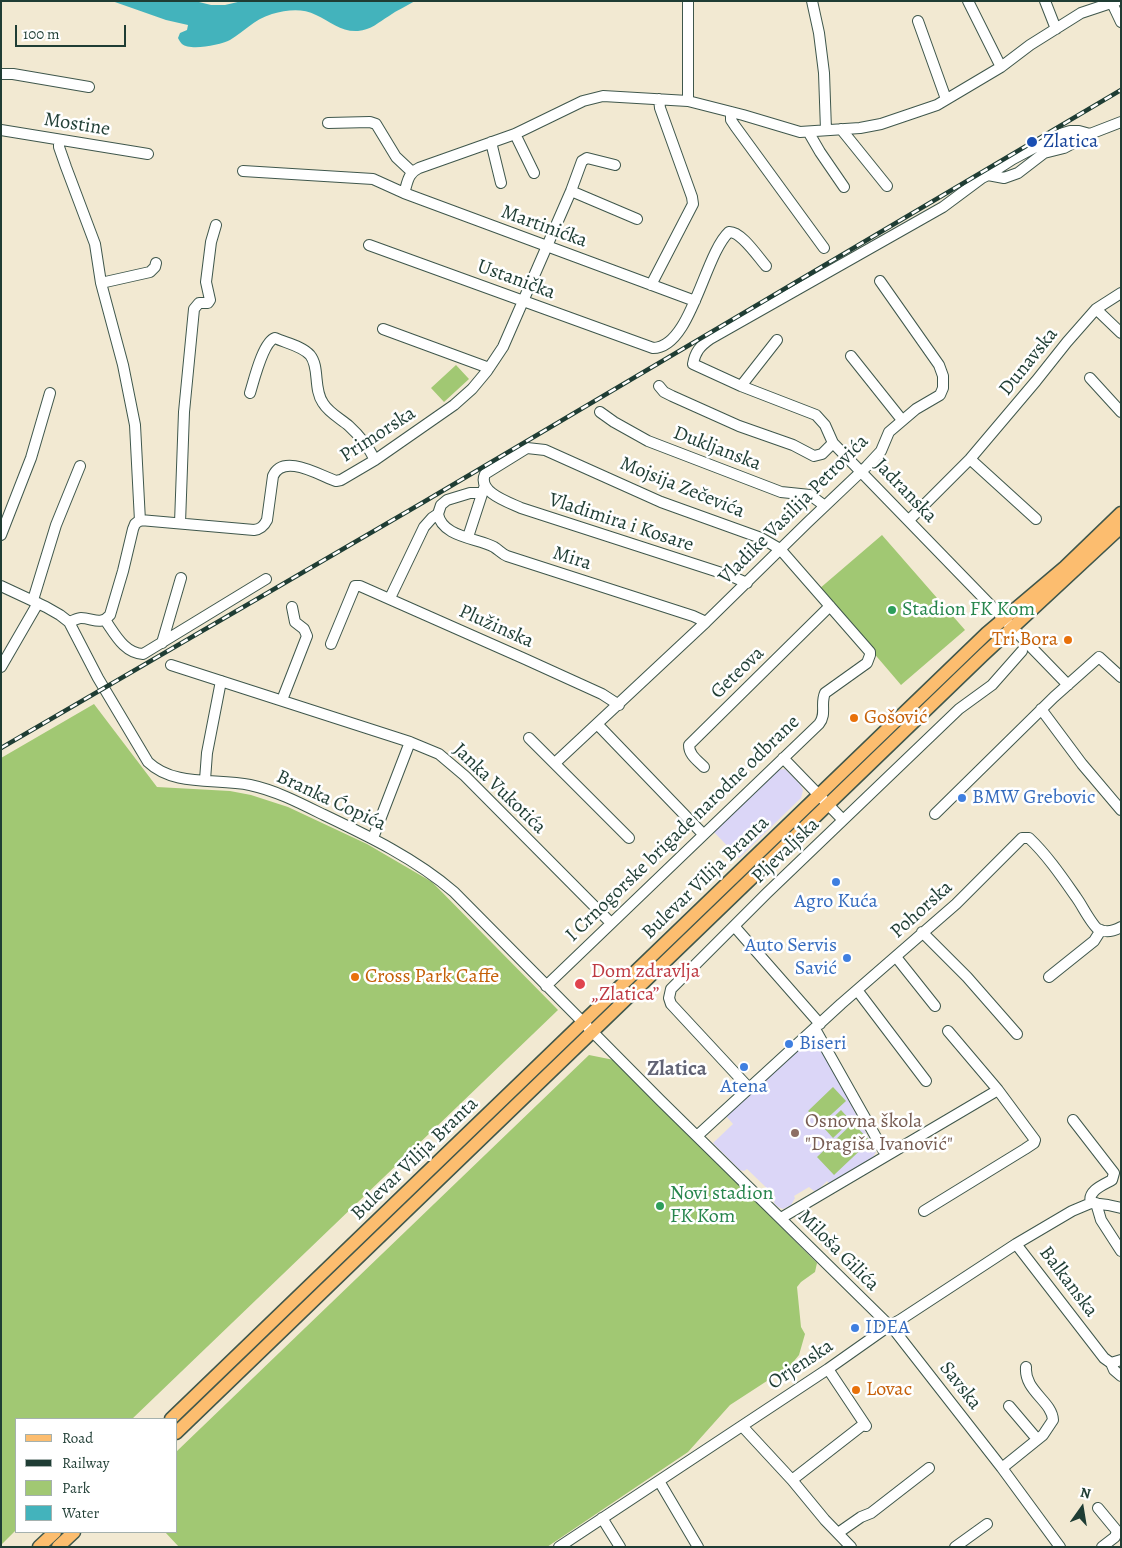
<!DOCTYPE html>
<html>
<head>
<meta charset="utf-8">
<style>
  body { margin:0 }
  #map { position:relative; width:1122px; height:1548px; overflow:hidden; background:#f2e9d2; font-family:Alegreya,serif }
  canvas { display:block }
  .frame { position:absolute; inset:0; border:2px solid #1f3d34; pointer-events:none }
  .legend { position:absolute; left:15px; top:1418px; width:162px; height:115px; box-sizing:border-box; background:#fff; border:1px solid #a5b1ae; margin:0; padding:6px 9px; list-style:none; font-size:15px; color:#1f3d34 }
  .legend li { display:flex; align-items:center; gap:10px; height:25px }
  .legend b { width:25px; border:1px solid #a5b1ae }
  .north { position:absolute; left:1057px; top:1483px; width:50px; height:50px; -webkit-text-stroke:4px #fff; paint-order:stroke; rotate:13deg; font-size:14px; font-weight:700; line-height:20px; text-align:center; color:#1f3d34 }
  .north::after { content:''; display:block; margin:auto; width:18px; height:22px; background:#1f3d34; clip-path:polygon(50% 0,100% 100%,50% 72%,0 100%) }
  .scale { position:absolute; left:15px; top:25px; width:111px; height:22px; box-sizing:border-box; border:2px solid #1f3d34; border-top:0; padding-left:6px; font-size:15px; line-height:18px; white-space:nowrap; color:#1f3d34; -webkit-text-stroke:4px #fff; paint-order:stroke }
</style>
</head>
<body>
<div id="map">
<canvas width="1122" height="1548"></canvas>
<div class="frame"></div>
<ul class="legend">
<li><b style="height:6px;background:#fcbd6f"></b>Road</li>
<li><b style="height:6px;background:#1f3d34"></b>Railway</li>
<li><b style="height:14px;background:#a1c873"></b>Park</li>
<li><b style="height:14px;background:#43b3bc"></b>Water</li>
</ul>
<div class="north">N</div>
<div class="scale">100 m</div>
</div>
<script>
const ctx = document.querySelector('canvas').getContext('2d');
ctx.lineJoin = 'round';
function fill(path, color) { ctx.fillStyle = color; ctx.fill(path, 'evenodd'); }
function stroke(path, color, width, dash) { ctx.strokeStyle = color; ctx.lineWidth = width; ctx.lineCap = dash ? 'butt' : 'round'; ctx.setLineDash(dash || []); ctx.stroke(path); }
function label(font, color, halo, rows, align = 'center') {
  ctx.font = font + ' Alegreya,serif'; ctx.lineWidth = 5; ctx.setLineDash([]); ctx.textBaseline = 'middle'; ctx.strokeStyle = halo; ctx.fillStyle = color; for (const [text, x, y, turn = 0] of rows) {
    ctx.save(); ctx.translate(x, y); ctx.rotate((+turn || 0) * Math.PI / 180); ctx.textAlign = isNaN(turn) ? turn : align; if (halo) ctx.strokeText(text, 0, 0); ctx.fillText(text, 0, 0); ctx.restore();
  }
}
fill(new Path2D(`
  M 785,769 L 800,784 L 803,790 L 801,798 L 739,858 L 712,830 L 775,770 Z
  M 812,1041 L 818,1043 L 876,1152 L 873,1157 L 829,1183 L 827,1181 L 818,1190 L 814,1191 L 809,1187 L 794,1196 L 795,1198 L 791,1205 L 783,1209 L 778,1207 L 774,1203 L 775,1196 L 747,1169 L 744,1171 L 740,1170 L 713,1143 L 733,1124 L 726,1116 L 808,1042 Z`), '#dbd6f7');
fill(new Path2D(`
  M 456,365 L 469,379 L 444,402 L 431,388 Z
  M 882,535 L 965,630 L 901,685 L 819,589 Z
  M 94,704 L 157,787 L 230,791 L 251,795 L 288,807 L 367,844 L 432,882 L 558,1010 L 132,1419 L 16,1419 L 16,1530 L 1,1545 L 1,758 Z
  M 589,1055 L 614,1060 L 817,1263 L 815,1272 L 801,1282 L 797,1287 L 801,1327 L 805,1334 L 799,1355 L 790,1366 L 730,1405 L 688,1452 L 547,1547 L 179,1547 L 165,1532 L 176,1532 L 176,1452 Z
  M 833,1087 L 846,1101 L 821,1124 L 808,1111 Z
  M 841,1110 L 851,1121 L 833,1138 L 823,1127 Z
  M 853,1123 L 870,1141 L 834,1175 L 817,1157 Z`), '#a1c873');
fill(new Path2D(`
  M 112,1 L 195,1 L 211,5 L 225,5 L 242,1 L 415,1 C 407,6 397,10 389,16 C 379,22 371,30 358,31 C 341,32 331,22 316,15 C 302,8 287,10 272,14 C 253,20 245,31 230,40 C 221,45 190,51 182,44 C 181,43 179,40 178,38 L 180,33 L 187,30 L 188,25 L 166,20 Z`), '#43b3bc');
const minor = new Path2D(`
  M 812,1 L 819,33 L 824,73 L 826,130
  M 968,1 L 1001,67
  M 1045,1 L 1056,29
  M 1112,3 L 1121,22
  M 918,21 L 946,99
  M 1,74 L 13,74 L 89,87
  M 688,101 L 688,1
  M 731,112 L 731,120 L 735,126 L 824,248
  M 328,123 L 370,122 L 376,124 L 396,157 L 412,172
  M 841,129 L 887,186
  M 1,130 L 148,154
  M 809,133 L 820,152 L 844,187
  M 515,134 L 534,173
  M 59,140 L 59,147 L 66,167 L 95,244 L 101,283 L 123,365 L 135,425 L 140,521
  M 491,142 L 501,183
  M 243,171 L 373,179 L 404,193
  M 988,175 L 1013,159 L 1060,134 L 1070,131 L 1079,131 L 1090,134
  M 571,191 L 637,219
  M 369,245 L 653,348 C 691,348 704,255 729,232 C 741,231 758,257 766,266
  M 101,283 L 150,272 L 155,267 L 156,263
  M 651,285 L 693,204 L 692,197 L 660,108 L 659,99
  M 695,301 L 404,193 C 408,182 407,174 419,168 L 515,134 L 583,101 L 603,96 L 688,101 L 743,115 L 800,132 L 860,128 L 881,124 L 937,105 L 1001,67 L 1030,45 L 1081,13 L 1117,1
  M 1096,309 L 1121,333
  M 383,329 L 489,368
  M 851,356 L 902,420
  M 1090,378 L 1121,412
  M 659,386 L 664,392 L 672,396 L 739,426 L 793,445 L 814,456 L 822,454 L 833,443
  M 741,386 L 777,340
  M 250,393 C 254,380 263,342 275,338 C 286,343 302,346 310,355 C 320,367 313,389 323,403 C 329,413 341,419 349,426 C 360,436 368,446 375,460
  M 600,412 L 614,422 L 648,441 L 781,492 L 810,495 L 825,506
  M 970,459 L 1036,519
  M 438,514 C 442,537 477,538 494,547 C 499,550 502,554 507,556 L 693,616 L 706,622
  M 909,520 L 970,459 L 1036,381 L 1067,342 L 1096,309 L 1121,293
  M 180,523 L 184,412 L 194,309 L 199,303 L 208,303 L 210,300 L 206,282 L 211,242 L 216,225
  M 1,535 L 31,458 L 50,393
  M 468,537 L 484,488
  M 1,586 L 46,607 L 60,615 L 69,622 L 98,678 L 148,762 C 174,787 216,778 250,785 C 274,790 298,802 320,813 C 366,835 415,858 454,892 L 660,1100 L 895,1331 L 1002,1468 L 1060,1547
  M 390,598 L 424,527 L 432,518 L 438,514 L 441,505 L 447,500 L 470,493 L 481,493
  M 33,600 L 56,525 L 80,466
  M 105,620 C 115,634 124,653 143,654 L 266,579
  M 69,622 C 73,621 77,618 81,618 C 93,618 100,626 110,615 L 123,571 L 133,529 L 135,524 L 140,520 L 254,530 C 261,529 264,526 267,520 L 273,476 C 283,453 319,475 336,481 L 341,480 L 375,460 L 454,405 L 472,389 L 487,371 L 503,347 L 571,191 L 582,161 L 587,158 L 615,165
  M 162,643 L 181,578
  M 331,644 L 353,591 L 355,586 L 360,586 L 525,659 L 602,694 L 619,705
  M 171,665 L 410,742 L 439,754 L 465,776 L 611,923
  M 1,667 L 38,603
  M 1068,685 L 833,443 L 825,425 L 816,415 L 741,386 L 693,364 C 695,352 700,346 710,339 L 943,207 L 982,178 L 988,175 L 1004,178 L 1018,173 L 1044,153 L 1064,148 L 1090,134 L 1121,122
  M 282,700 L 307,636 L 304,629 L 295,622 L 292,607
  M 1041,709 L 1082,764 L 1121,810
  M 598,725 L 703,834
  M 529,738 L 629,838
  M 783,758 L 843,820
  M 555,763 L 706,622 L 807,523 L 867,466 L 881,451 L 889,432 L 916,409 L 940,395 L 943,388 L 943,376 L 939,365 L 880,281
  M 704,767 C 697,760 689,755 689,745 L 830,606
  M 205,780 L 207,753 L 221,681
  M 935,814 L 1054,697 L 1099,657 L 1121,677
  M 373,838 L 410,742
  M 734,926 L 820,1024
  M 922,932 L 967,977 L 1017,1034
  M 896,957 L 935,1006
  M 1049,977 L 1094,941 L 1101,930
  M 546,986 L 819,724 C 827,714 820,704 825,693 L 867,663 L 870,655 L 870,652 L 780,549 L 761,538 L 661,502 L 545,450 L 527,448 L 485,474 C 477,492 508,502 521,508 L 731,576 L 747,583
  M 857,990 L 926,1081
  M 815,1029 L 886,1155
  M 749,1088 L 671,1004 L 669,998 L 671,989 L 767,893 L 959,709 L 992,685 L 1022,651
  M 1073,1120 L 1114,1173 L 1112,1180 C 1103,1185 1087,1191 1091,1203
  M 697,1136 L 841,1004 L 956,904 L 1022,838 L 1029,838 C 1047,855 1062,877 1076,897 C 1082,905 1091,924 1098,929 C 1106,933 1114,931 1121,927
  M 1096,1203 L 1101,1220 L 1121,1251
  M 924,1211 L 1025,1149 L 1034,1143 L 1035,1140 L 998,1090 L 948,1031
  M 781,1218 L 998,1090
  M 1016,1244 L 1104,1358 L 1111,1363 L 1114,1370 L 1121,1376
  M 1111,1363 L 1121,1360
  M 828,1369 L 866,1426
  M 1009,1406 L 1037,1439
  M 742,1426 L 792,1480 L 825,1520 L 851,1547
  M 1002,1468 L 1043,1435 L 1053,1420 C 1052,1401 1024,1391 1026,1367
  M 792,1480 L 864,1424
  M 659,1481 L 698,1547
  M 1098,1508 L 1117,1531 L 1115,1537 L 1102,1547
  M 602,1518 L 620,1547
  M 838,1533 L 861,1517 L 871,1513 L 929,1468
  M 559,1547 L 828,1369 L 889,1326 L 900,1320 L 1016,1244 L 1072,1211 L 1091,1203 L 1108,1205 L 1121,1208
  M 955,1547 L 987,1524`);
const major = new Path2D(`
  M 171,1419 L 987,633 L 1065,567 L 1121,513
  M 176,1433 L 983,655 L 1121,527
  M 39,1547 L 55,1532
  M 58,1547 L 74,1532`);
stroke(minor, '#3f574c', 12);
stroke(major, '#3f574c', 15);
stroke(minor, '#fff', 10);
stroke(major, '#fcbd6f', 12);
const rail = new Path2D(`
  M 1,748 L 422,503 L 1121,90`);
stroke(rail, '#1f3d34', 4.5);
stroke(rail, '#fff', 2.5, [8]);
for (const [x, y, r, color] of [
  [1032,142,6,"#1a4fb4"],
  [892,610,5,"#2e9e5b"],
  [1068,640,5,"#e8710a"],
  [854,718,5,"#e8710a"],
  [962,798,5,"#3f7fe0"],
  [836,882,5,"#3f7fe0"],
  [847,958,5,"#3f7fe0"],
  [355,977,5,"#e8710a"],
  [580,984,6,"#e0444e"],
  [789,1044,5,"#3f7fe0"],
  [744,1067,5,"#3f7fe0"],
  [795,1133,5,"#8d6e63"],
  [660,1206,5,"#2e9e5b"],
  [855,1328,5,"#3f7fe0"],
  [856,1390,5,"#e8710a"]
]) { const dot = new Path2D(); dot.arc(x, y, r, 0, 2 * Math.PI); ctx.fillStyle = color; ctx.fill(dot); stroke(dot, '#fff', 2); }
label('20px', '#1f3d34', '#fff', [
  ["Mostine",77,125,9],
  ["Martinićka",544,227,20],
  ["Ustanička",516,280,20],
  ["Dunavska",1029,362,-51],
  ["Primorska",378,435,-33],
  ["Dukljanska",717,449,21],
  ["Mojsija Zečevića",682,488,22],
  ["Jadranska",905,491,46],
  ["Vladike Vasilija Petrovića",794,510,-45],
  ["Vladimira i Kosare",621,523,18],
  ["Mira",572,559,18],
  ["Plužinska",496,627,24],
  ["Geteova",738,673,-44],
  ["Janka Vukotića",499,789,44],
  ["Branka Ćopića",331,801,25],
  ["I Crnogorske brigade narodne odbrane",683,829,-44],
  ["Pljevaljska",786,851,-44],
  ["Bulevar Vilija Branta",706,878,-44],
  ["Pohorska",922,910,-42],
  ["Bulevar Vilija Branta",415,1159,-44],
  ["Miloša Gilića",838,1251,45],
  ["Balkanska",1068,1282,53],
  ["Orjenska",801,1365,-34],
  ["Savska",960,1386,52]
]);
label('20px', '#164399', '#fff', [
  ["Zlatica",1043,142]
], 'left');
label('20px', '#27864d', '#fff', [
  ["Stadion FK Kom",902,610],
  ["Novi stadion",670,1194],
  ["FK Kom",670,1217]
], 'left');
label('20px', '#c56008', '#fff', [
  ["Tri Bora",1058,640,"right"],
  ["Gošović",864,718],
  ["Cross Park Caffe",365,977],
  ["Lovac",866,1390]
], 'left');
label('20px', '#366cbe', '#fff', [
  ["BMW Grebovic",972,798],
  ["Agro Kuća",836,902,"center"],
  ["Auto Servis",837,946,"right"],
  ["Savić",837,969,"right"],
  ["Biseri",799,1044],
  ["Atena",744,1087,"center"],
  ["IDEA",865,1328]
], 'left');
label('20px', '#be3a42', '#fff', [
  ["Dom zdravlja",591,972],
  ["„Zlatica”",591,995]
], 'left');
label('20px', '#785e54', '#fff', [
  ["Osnovna škola",805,1122],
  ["\"Dragiša Ivanović\"",805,1145]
], 'left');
label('bold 21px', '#616374', '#fff', [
  ["Zlatica",677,1070]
]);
</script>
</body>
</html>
